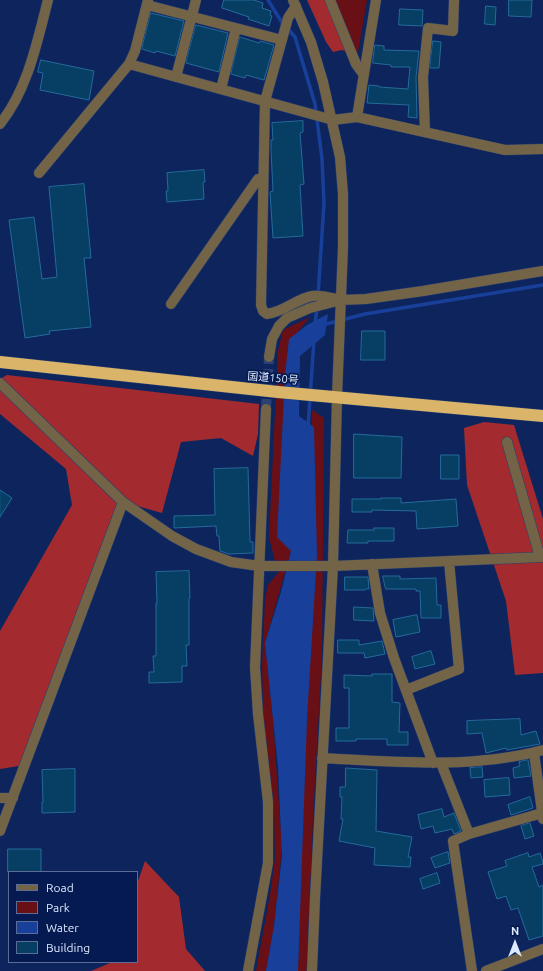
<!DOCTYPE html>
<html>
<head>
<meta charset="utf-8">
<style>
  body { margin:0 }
  #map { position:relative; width:543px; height:971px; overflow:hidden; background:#0d255c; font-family:Ubuntu,sans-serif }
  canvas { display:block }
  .legend { position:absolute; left:8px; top:871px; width:130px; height:92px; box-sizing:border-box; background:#051a51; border:1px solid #5b6d96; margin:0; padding:5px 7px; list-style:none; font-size:12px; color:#dde9fe }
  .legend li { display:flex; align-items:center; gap:8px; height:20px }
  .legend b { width:20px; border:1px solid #5b6d96 }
  .north { position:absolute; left:495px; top:923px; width:40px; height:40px; -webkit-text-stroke:3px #051a51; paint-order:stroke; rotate:0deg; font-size:11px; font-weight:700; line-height:16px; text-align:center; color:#dde9fe }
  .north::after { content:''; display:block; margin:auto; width:14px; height:18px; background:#dde9fe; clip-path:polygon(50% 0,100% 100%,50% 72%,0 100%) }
</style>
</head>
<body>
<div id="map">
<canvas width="543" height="971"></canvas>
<ul class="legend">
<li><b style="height:5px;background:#736448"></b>Road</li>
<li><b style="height:11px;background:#690f16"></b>Park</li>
<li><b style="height:11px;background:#18409b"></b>Water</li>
<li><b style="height:11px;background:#063f63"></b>Building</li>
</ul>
<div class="north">N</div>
</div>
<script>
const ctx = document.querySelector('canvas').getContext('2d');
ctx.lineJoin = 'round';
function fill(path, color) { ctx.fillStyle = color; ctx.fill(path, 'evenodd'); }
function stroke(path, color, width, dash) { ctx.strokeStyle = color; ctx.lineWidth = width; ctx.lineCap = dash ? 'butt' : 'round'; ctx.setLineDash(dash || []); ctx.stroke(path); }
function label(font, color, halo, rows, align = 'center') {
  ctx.font = font + ' Ubuntu,"Noto Sans JP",sans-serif'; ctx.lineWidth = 3.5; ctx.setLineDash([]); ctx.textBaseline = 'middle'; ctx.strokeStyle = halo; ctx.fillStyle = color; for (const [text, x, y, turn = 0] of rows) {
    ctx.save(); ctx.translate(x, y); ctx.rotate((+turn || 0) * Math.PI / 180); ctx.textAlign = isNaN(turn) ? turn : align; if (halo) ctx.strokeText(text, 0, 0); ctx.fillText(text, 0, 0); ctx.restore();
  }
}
fill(new Path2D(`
  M 330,0 L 367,0 L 356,64 Z
  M 310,317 L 296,334 L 291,551 L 265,643 L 273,719 L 282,848 L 274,926 L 266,971 L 256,971 L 270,895 L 275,859 L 274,809 L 264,733 L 262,667 L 265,599 L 268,585 L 278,573 L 269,537 L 278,351 L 283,330 Z
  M 312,410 L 324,418 L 322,655 L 313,818 L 307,971 L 298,971 Z`), '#690f16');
fill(new Path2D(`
  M 307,0 L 330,0 L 352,54 L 342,50 L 333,52 L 326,42 Z
  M 7,375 L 259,404 L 258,434 L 253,456 L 221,438 L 181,442 L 162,513 L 123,502 L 25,765 L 0,769 L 0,631 L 72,505 L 66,469 L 0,414 L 0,379 Z
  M 484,422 L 514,425 L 543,519 L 543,673 L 515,675 L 506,601 L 467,485 L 464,428 Z
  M 145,861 L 179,897 L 186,949 L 205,971 L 91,971 L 110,963 L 111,962 L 137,962 L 137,884 Z`), '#a32b2f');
fill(new Path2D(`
  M 328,314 L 325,335 L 300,356 L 299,416 L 314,427 L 317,555 L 307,719 L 298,971 L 266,971 L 274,926 L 282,856 L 278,767 L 265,643 L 281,592 L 291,551 L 277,537 L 285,375 L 289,339 L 307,325 Z`), '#18409b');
stroke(new Path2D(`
  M 268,0 L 281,21 L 295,37 L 315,104 L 322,159 L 324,203 L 318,296
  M 315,323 L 317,308
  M 322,325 L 365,314 L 543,285
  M 308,427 L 314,340`), '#18409b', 3.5);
const building = new Path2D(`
  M 224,0 L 254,0 L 263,3 L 262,8 L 271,11 L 270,15 L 272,16 L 269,26 L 248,19 L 249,17 L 222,8 Z
  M 509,0 L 532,0 L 531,17 L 509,16 Z
  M 486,6 L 496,7 L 495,25 L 485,24 Z
  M 400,9 L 423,10 L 422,26 L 399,25 Z
  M 151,13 L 184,21 L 175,56 L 156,51 L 155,53 L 142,49 Z
  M 196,25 L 228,33 L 219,72 L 186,63 Z
  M 240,37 L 259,43 L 260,41 L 274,45 L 264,80 L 246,75 L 245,78 L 231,74 Z
  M 433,41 L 441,42 L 439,68 L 430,68 Z
  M 375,45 L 384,46 L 384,50 L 419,51 L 416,77 L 417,118 L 408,117 L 409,105 L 367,103 L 369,85 L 379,86 L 379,87 L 408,89 L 410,67 L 391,67 L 391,65 L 373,63 Z
  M 41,60 L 94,71 L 89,100 L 40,90 L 43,73 L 38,72 Z
  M 303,121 L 303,132 L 300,133 L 304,184 L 300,185 L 303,236 L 273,238 L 270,192 L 273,191 L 271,150 L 271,140 L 273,140 L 272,123 Z
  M 204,170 L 205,182 L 203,182 L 204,199 L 167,202 L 166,191 L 168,191 L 167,173 Z
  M 84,184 L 91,258 L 84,258 L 91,327 L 49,331 L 50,334 L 25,338 L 9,220 L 34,217 L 42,279 L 57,277 L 49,187 Z
  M 362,331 L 385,331 L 385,360 L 361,360 Z
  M 354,434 L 402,437 L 401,478 L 354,478 Z
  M 441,455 L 459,455 L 459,479 L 441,479 Z
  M 248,468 L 250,542 L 253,542 L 253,553 L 229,554 L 220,551 L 219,536 L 217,536 L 216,526 L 174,528 L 174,516 L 215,515 L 214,469 Z
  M 0,490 L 12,498 L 0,517 Z
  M 381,498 L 401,498 L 401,503 L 456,499 L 458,526 L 417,529 L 416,511 L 372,510 L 372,512 L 352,512 L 352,499 L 381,499 Z
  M 374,528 L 394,528 L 394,541 L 368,541 L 368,543 L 347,543 L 348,530 L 374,530 Z
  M 189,571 L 190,598 L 189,598 L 189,645 L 186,645 L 187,666 L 182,666 L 182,682 L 149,683 L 149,672 L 154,672 L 153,656 L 156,656 L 156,603 L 157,603 L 156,572 Z
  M 383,576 L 400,576 L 400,579 L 436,578 L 437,605 L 441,605 L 441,618 L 421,618 L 420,591 L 416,591 L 416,589 L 386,589 Z
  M 345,577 L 368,577 L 369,589 L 365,589 L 365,590 L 345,590 Z
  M 354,607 L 373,608 L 374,621 L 354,620 Z
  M 417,615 L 420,632 L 396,637 L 393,620 Z
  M 338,640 L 359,640 L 359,645 L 382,641 L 385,654 L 365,658 L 364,653 L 338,653 Z
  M 431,651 L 435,664 L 415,669 L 412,657 Z
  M 372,674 L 392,674 L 392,702 L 400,703 L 399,732 L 408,732 L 408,745 L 387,745 L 387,739 L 356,739 L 356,741 L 336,741 L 336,728 L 349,728 L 349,688 L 344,688 L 344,675 L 372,676 Z
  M 520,719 L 521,735 L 536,731 L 540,744 L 507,750 L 506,748 L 486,753 L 482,733 L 467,734 L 467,721 Z
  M 528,760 L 531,776 L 514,778 L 513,768 L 520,766 L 519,762 Z
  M 482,767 L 483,777 L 471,778 L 470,768 Z
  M 346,768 L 377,770 L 376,831 L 412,837 L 408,857 L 411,857 L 410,867 L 374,865 L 375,848 L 339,841 L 343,819 L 341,819 L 342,797 L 340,797 L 340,787 L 345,787 Z
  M 75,769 L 75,812 L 42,813 L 42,802 L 43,802 L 42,770 Z
  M 509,778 L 510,795 L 485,797 L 484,780 Z
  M 530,797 L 533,808 L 511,815 L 508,805 Z
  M 442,809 L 444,817 L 454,813 L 461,831 L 454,834 L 452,829 L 435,833 L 433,826 L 421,829 L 418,815 Z
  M 530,823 L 534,836 L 525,839 L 521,826 Z
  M 8,849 L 41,849 L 41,872 L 8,872 Z
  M 448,852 L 450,863 L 435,868 L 431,858 Z
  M 528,853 L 529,857 L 540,853 L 543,862 L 543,864 L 532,867 L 539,887 L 543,885 L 543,936 L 529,940 L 518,908 L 511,910 L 506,896 L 497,899 L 488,872 L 507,866 L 505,861 Z
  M 437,873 L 440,883 L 423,889 L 420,879 Z`);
fill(building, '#063f63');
stroke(building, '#256a9b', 1);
stroke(new Path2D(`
  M 266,409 L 269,357`), '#2c4274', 10, [10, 5]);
const minor = new Path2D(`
  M 293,0 L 311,42 L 323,82 L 340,157 L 343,194 L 343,247 L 337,396 L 333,566 L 315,898 L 312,971
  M 330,0 L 356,64 L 364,75
  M 147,5 L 282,40
  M 296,6 L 288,18 L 265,101 L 261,305 L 263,311 L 267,314 C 284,312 296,299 312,296 C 321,295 332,298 341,300
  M 129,64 L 333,120 L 357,117 L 505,150 L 543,149
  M 176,77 L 196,0
  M 221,89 L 236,28
  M 357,117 L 376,0
  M 0,124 C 28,89 37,42 48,0
  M 425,132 L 423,77 L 428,28 L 453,31 L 454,0
  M 39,173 L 129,64 L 135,51 L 148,0
  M 171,304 L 258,179 L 263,179
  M 269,357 L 272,339 L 279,326 L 287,318 L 310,308 L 341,300 L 366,299 L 423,291 L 543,271
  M 0,383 L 123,502 L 172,536 L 196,549 L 231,562 L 259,566 L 333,566 L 543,557
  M 507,442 L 540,557
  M 372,564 L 380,613 L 394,658 L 433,763
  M 406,690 L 459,669 L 449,561
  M 534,753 L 543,819
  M 322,758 C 396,762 471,769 543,750
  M 441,763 L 469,834 L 453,841 L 472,971
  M 0,798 L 13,798
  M 0,831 L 123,502
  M 469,834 L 542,813
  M 248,971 L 268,863 L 268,802 L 258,714 L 255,667 L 266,409
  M 486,971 L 543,949`);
const highway = new Path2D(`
  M 0,362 L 278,392 L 543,416`);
stroke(minor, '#263d6f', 11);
stroke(highway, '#263d6f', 13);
stroke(minor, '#736448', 10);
stroke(highway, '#dab469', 12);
label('11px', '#dde9fe', '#051a51', [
  ["国道150号",273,378,5]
]);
</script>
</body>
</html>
